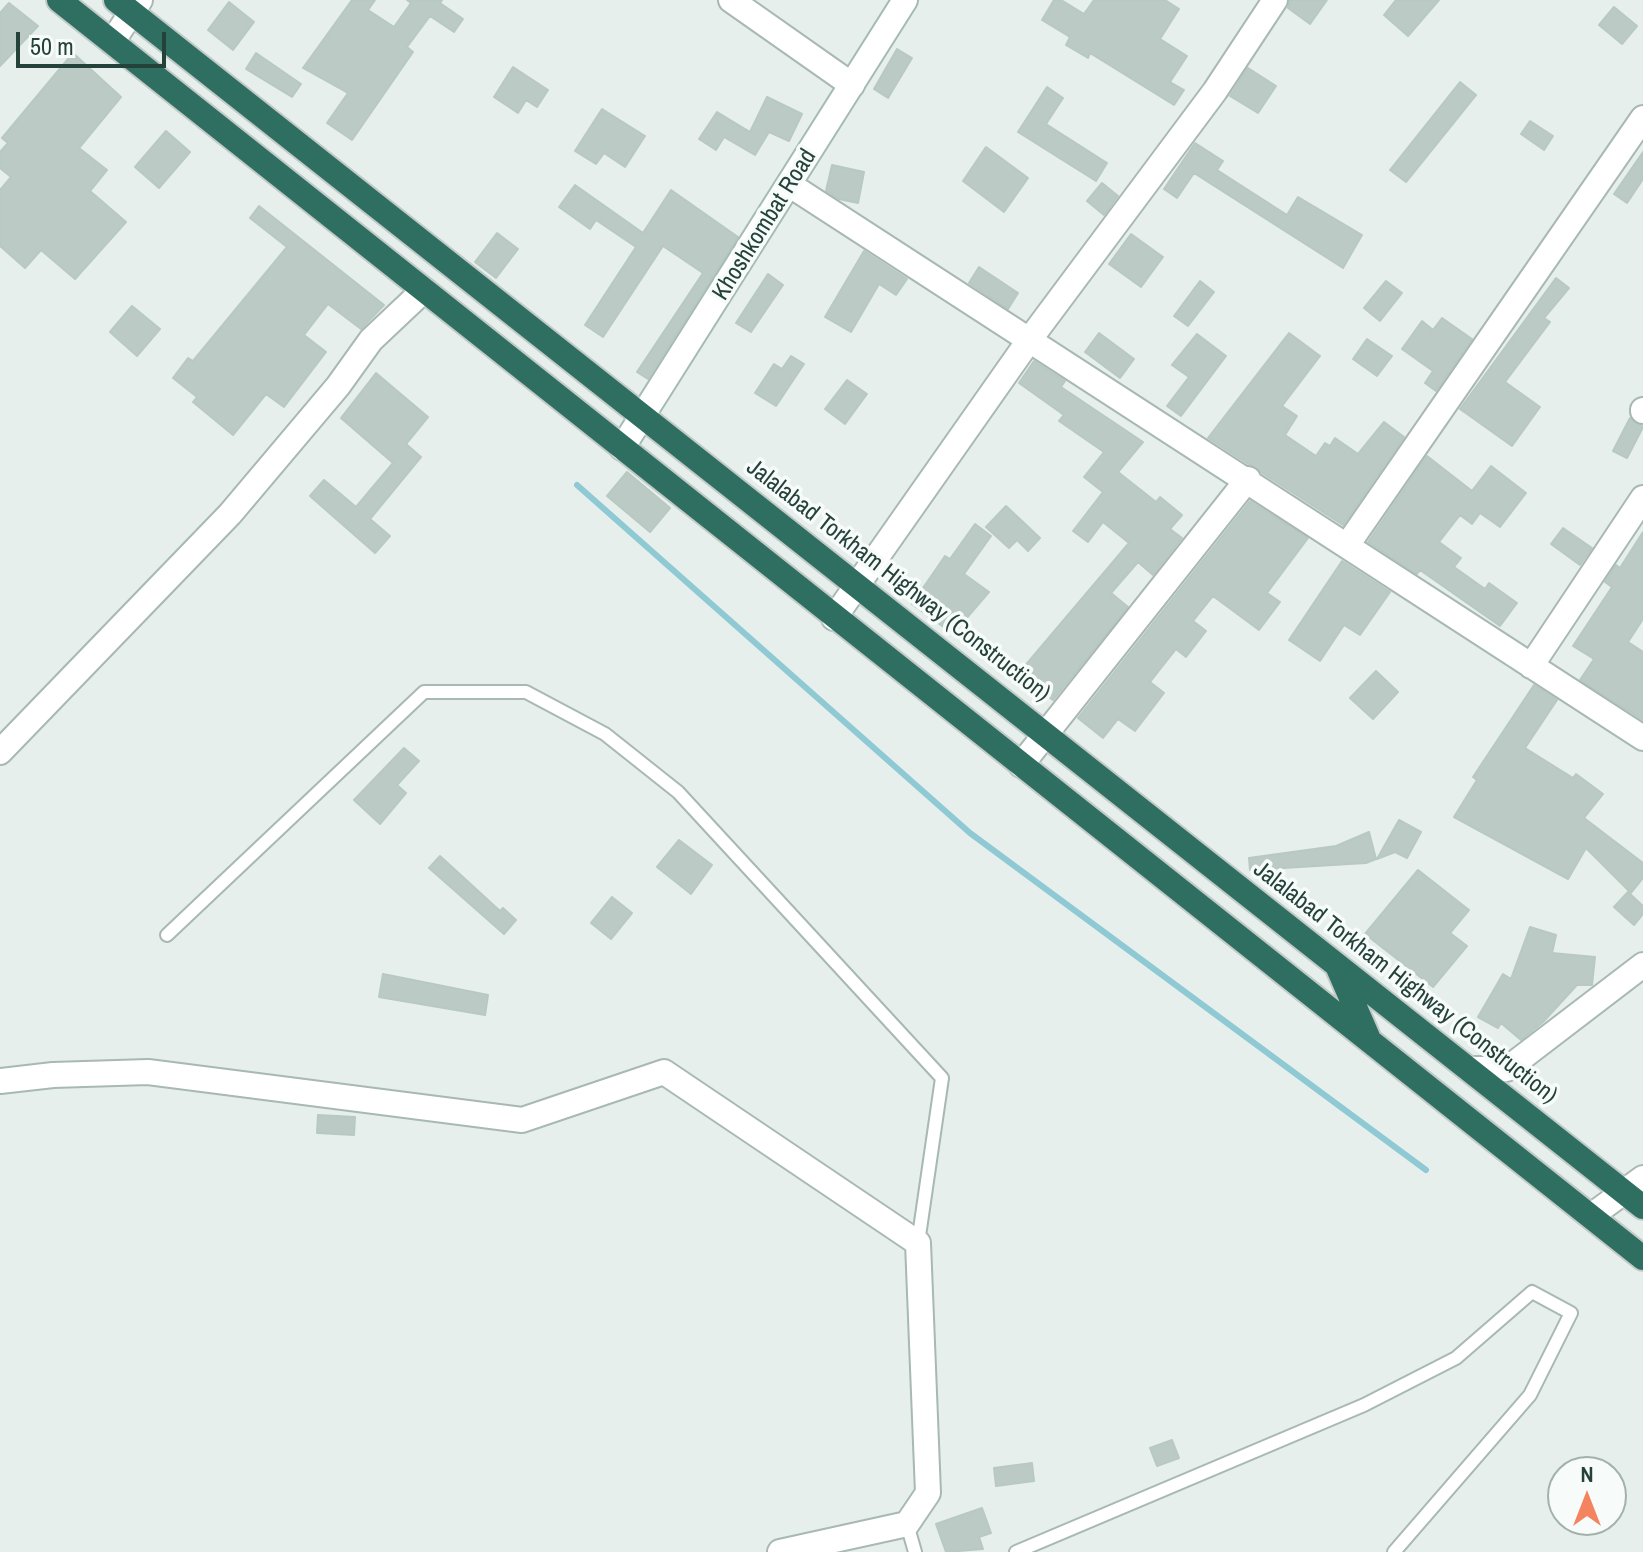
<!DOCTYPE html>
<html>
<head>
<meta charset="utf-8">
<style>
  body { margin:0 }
  #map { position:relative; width:1643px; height:1552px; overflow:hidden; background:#e6efeb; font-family:"Archivo Narrow",sans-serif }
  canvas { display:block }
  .north { position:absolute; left:1547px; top:1456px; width:80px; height:80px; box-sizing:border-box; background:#f7fbf9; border:2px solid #a3b1ad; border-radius:50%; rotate:0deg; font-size:22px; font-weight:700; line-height:32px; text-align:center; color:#24423a }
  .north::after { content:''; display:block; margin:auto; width:28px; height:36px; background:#f4845f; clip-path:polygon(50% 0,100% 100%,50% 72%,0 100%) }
  .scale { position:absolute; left:16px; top:32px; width:150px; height:36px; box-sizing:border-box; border:4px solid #24423a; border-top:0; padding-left:10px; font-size:24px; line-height:28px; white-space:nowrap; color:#24423a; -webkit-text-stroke:6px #f7fbf9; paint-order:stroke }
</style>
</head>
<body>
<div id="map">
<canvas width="1643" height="1552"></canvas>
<div class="north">N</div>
<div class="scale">50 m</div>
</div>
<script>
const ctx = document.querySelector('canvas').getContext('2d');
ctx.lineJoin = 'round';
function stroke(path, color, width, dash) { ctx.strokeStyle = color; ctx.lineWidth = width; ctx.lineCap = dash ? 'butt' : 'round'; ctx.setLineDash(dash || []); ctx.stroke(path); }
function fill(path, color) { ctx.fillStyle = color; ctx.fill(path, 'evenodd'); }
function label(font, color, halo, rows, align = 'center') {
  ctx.font = font + ' "Archivo Narrow",sans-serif'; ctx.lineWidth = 7; ctx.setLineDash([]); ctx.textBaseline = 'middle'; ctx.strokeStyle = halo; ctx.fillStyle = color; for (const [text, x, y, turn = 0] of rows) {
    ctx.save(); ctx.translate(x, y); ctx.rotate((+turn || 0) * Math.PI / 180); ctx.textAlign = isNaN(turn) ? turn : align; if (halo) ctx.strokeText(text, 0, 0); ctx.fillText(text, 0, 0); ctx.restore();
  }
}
stroke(new Path2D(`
  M 577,485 L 970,833 L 1426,1170`), '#8ec9d4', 6);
const building = new Path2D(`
  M 352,0 L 375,0 L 368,10 L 394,27 L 411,3 L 407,0 L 442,0 L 440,3 L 463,19 L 454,32 L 430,16 L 407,47 L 413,52 L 352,140 L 327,123 L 348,93 L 303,68 Z
  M 1054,0 L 1061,0 L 1084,14 L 1094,0 L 1165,0 L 1179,9 L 1160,39 L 1187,56 L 1170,82 L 1184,90 L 1174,105 L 1090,53 L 1088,58 L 1066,45 L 1070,37 L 1042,20 Z
  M 1290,0 L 1327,0 L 1310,24 L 1288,8 Z
  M 1396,0 L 1439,0 L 1408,36 L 1384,15 Z
  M 229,2 L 254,22 L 233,50 L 208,30 Z
  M 9,3 L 38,26 L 0,66 L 0,13 Z
  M 1614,7 L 1637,26 L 1622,44 L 1599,25 Z
  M 897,49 L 912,58 L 888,98 L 874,89 Z
  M 73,53 L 121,97 L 79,148 L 107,170 L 90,191 L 126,222 L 75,279 L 41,250 L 25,268 L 0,246 L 0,190 L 11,177 L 0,168 L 0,152 L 8,143 L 2,138 Z
  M 256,53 L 301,84 L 292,97 L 246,69 Z
  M 513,67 L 548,90 L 537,107 L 526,100 L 518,113 L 494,97 Z
  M 1248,68 L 1276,86 L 1258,113 L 1230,96 Z
  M 1460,82 L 1476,95 L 1406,182 L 1390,170 Z
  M 1047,87 L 1063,98 L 1046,124 L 1107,163 L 1096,181 L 1018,132 Z
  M 767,97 L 802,114 L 789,141 L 769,132 L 755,155 L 724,137 L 716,150 L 699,139 L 717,112 L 750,132 Z
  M 602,109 L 645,136 L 625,167 L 604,153 L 596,164 L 575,151 Z
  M 1530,121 L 1553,136 L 1544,150 L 1521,134 Z
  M 166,131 L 190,152 L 159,188 L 135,167 Z
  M 1195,143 L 1223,161 L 1217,170 L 1287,215 L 1298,197 L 1362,235 L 1343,268 L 1194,173 L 1177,198 L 1164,189 Z
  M 986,147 L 1028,178 L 1004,212 L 963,181 Z
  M 1643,152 L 1643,179 L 1627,203 L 1614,194 Z
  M 832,165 L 864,172 L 858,203 L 839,199 L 826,191 Z
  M 1102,183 L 1118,196 L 1104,215 L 1087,201 Z
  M 575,185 L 643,233 L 671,190 L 738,237 L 648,379 L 637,372 L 703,273 L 663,246 L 603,337 L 585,325 L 636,247 L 596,220 L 590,229 L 559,207 Z
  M 259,206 L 384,305 L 361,329 L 328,304 L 304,335 L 326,352 L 284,407 L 266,394 L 233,435 L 193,402 L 197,397 L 173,378 L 188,358 L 193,361 L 287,247 L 250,218 Z
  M 497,233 L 518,249 L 496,278 L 475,262 Z
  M 1131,234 L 1163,257 L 1141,287 L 1109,264 Z
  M 864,251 L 907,279 L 896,295 L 879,284 L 851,332 L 825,317 Z
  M 979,267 L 1018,293 L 1008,309 L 969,283 Z
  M 768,274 L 783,285 L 751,332 L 736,323 Z
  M 1556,278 L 1569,288 L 1544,318 L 1550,322 L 1505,382 L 1540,407 L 1512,446 L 1460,409 Z
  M 1200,281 L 1214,292 L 1188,326 L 1174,316 Z
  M 1386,281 L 1402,293 L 1380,321 L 1364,308 Z
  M 132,306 L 160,329 L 137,356 L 110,332 Z
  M 1442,318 L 1472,339 L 1436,391 L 1425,383 L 1433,371 L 1402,349 L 1422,321 L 1433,330 Z
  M 1099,333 L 1134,359 L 1120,378 L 1085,352 Z
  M 1289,333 L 1320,356 L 1282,406 L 1297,416 L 1285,435 L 1316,456 L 1325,443 L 1330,446 L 1335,438 L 1358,454 L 1384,422 L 1404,437 L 1343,525 L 1208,438 Z
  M 1197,334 L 1226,356 L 1181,416 L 1167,406 L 1189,377 L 1172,365 Z
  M 1367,339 L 1392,356 L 1377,376 L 1353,359 Z
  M 791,356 L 804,364 L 776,406 L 755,393 L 774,364 L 782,369 Z
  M 1034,361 L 1065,381 L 1061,387 L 1143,442 L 1118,472 L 1156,502 L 1160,497 L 1182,515 L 1170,529 L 1182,538 L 1153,575 L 1138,562 L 1111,593 L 1128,607 L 1053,700 L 1018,674 L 1129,543 L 1103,522 L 1088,542 L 1073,531 L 1103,492 L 1084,477 L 1104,452 L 1059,421 L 1064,415 L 1019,383 Z
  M 376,373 L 428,417 L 406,444 L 421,457 L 370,519 L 390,536 L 375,553 L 310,496 L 324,480 L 356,507 L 393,463 L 341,418 Z
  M 847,380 L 867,394 L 845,424 L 825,409 Z
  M 1630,418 L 1643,427 L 1627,458 L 1613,451 Z
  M 1427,456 L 1472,491 L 1491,466 L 1526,493 L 1500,527 L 1480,513 L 1472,524 L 1460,515 L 1439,542 L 1461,558 L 1454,567 L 1485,589 L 1489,583 L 1517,603 L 1500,626 L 1420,570 L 1417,574 L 1368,542 Z
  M 627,472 L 670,508 L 650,532 L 607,496 Z
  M 1250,501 L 1308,538 L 1267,593 L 1280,602 L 1259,630 L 1213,596 L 1193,621 L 1206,631 L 1186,657 L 1176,649 L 1150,682 L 1164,693 L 1135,731 L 1118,719 L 1103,738 L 1078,718 Z
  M 1006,506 L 1040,538 L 1028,551 L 1017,540 L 1009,548 L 986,527 Z
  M 975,524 L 991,536 L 964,574 L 989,592 L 953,634 L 912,604 L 945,556 L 950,559 Z
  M 1563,528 L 1592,548 L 1580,565 L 1551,544 Z
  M 1643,532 L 1643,619 L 1628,642 L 1643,652 L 1643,720 L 1580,680 L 1594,659 L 1573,646 L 1612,587 L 1605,582 L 1616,565 L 1620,568 Z
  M 1342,561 L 1390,592 L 1360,635 L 1344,625 L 1320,661 L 1289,640 Z
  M 1376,671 L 1398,692 L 1373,719 L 1350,698 Z
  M 1534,685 L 1557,700 L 1525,748 L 1573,778 L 1576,774 L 1603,794 L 1584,818 L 1643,863 L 1643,878 L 1631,893 L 1586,848 L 1568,879 L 1454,817 L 1477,780 L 1473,777 Z
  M 404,748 L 419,761 L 397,785 L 406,793 L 380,824 L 354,800 Z
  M 1399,820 L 1421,832 L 1407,858 L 1395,852 L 1377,859 Z
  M 1369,832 L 1376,859 L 1366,863 L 1250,870 L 1249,858 L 1336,846 Z
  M 679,840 L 712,865 L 691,894 L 657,867 Z
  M 440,856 L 500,911 L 503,908 L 516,920 L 504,934 L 429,868 Z
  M 1418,870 L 1469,910 L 1450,933 L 1467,946 L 1433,987 L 1365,934 Z
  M 1628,892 L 1643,906 L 1643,914 L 1634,925 L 1614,907 Z
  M 612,897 L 632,913 L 611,939 L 591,923 Z
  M 1530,927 L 1556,935 L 1552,953 L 1595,957 L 1592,985 L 1577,985 L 1543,1022 L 1521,1040 L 1501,1023 L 1498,1028 L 1478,1017 L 1503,974 L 1511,979 Z
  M 383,974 L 488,995 L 485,1015 L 379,997 Z
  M 318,1115 L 355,1117 L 354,1135 L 317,1133 Z
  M 1172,1440 L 1179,1458 L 1157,1466 L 1150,1448 Z
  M 1032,1463 L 1034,1481 L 996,1486 L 994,1468 Z
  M 982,1508 L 991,1533 L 979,1537 L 983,1549 L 946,1552 L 936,1524 Z`);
fill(building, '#bbcac4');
stroke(building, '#b8c9c2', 2);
const lane = new Path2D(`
  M 167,935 L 424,692 L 526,692 L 605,734 L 678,792 L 942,1078 L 918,1243
  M 907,1524 L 915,1552
  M 1016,1552 L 1364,1405 L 1456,1358 L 1532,1292 L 1571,1313 L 1530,1395 L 1394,1552`);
const street = new Path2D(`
  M 731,0 L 852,85
  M 112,42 L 140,0
  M 790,185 L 1643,738
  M 1643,410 L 1643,411
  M 1348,544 L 1643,118
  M 834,618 L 1030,339 L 1215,91 L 1275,0
  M 1531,666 L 1643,498
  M 0,752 L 230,514 L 338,386 L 371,340 L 424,290
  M 1021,765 L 1248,479
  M 1469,1069 L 1507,1069 L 1643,965
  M 0,1081 L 53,1075 L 148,1072 L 522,1120 L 664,1072 L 918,1243 L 928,1493 L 907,1524 L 780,1552
  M 1591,1216 L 1643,1178`);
const secondary = new Path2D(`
  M 622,448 L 905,0`);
const highway = new Path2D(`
  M 59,0 L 1643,1258
  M 116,0 L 1643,1207
  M 1338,968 L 1368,1037`);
stroke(lane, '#a8b8b2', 16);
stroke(street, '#a8b8b2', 28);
stroke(secondary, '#a4bbb3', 28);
stroke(highway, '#c2cac8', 28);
stroke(lane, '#fff', 12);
stroke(street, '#fff', 24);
stroke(secondary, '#fff', 24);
stroke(highway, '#2f6f62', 24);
label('24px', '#24423a', '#f7fbf9', [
  ["Khoshkombat Road",765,225,-58],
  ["Jalalabad Torkham Highway (Construction)",898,581,38],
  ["Jalalabad Torkham Highway (Construction)",1405,983,38]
]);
</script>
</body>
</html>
